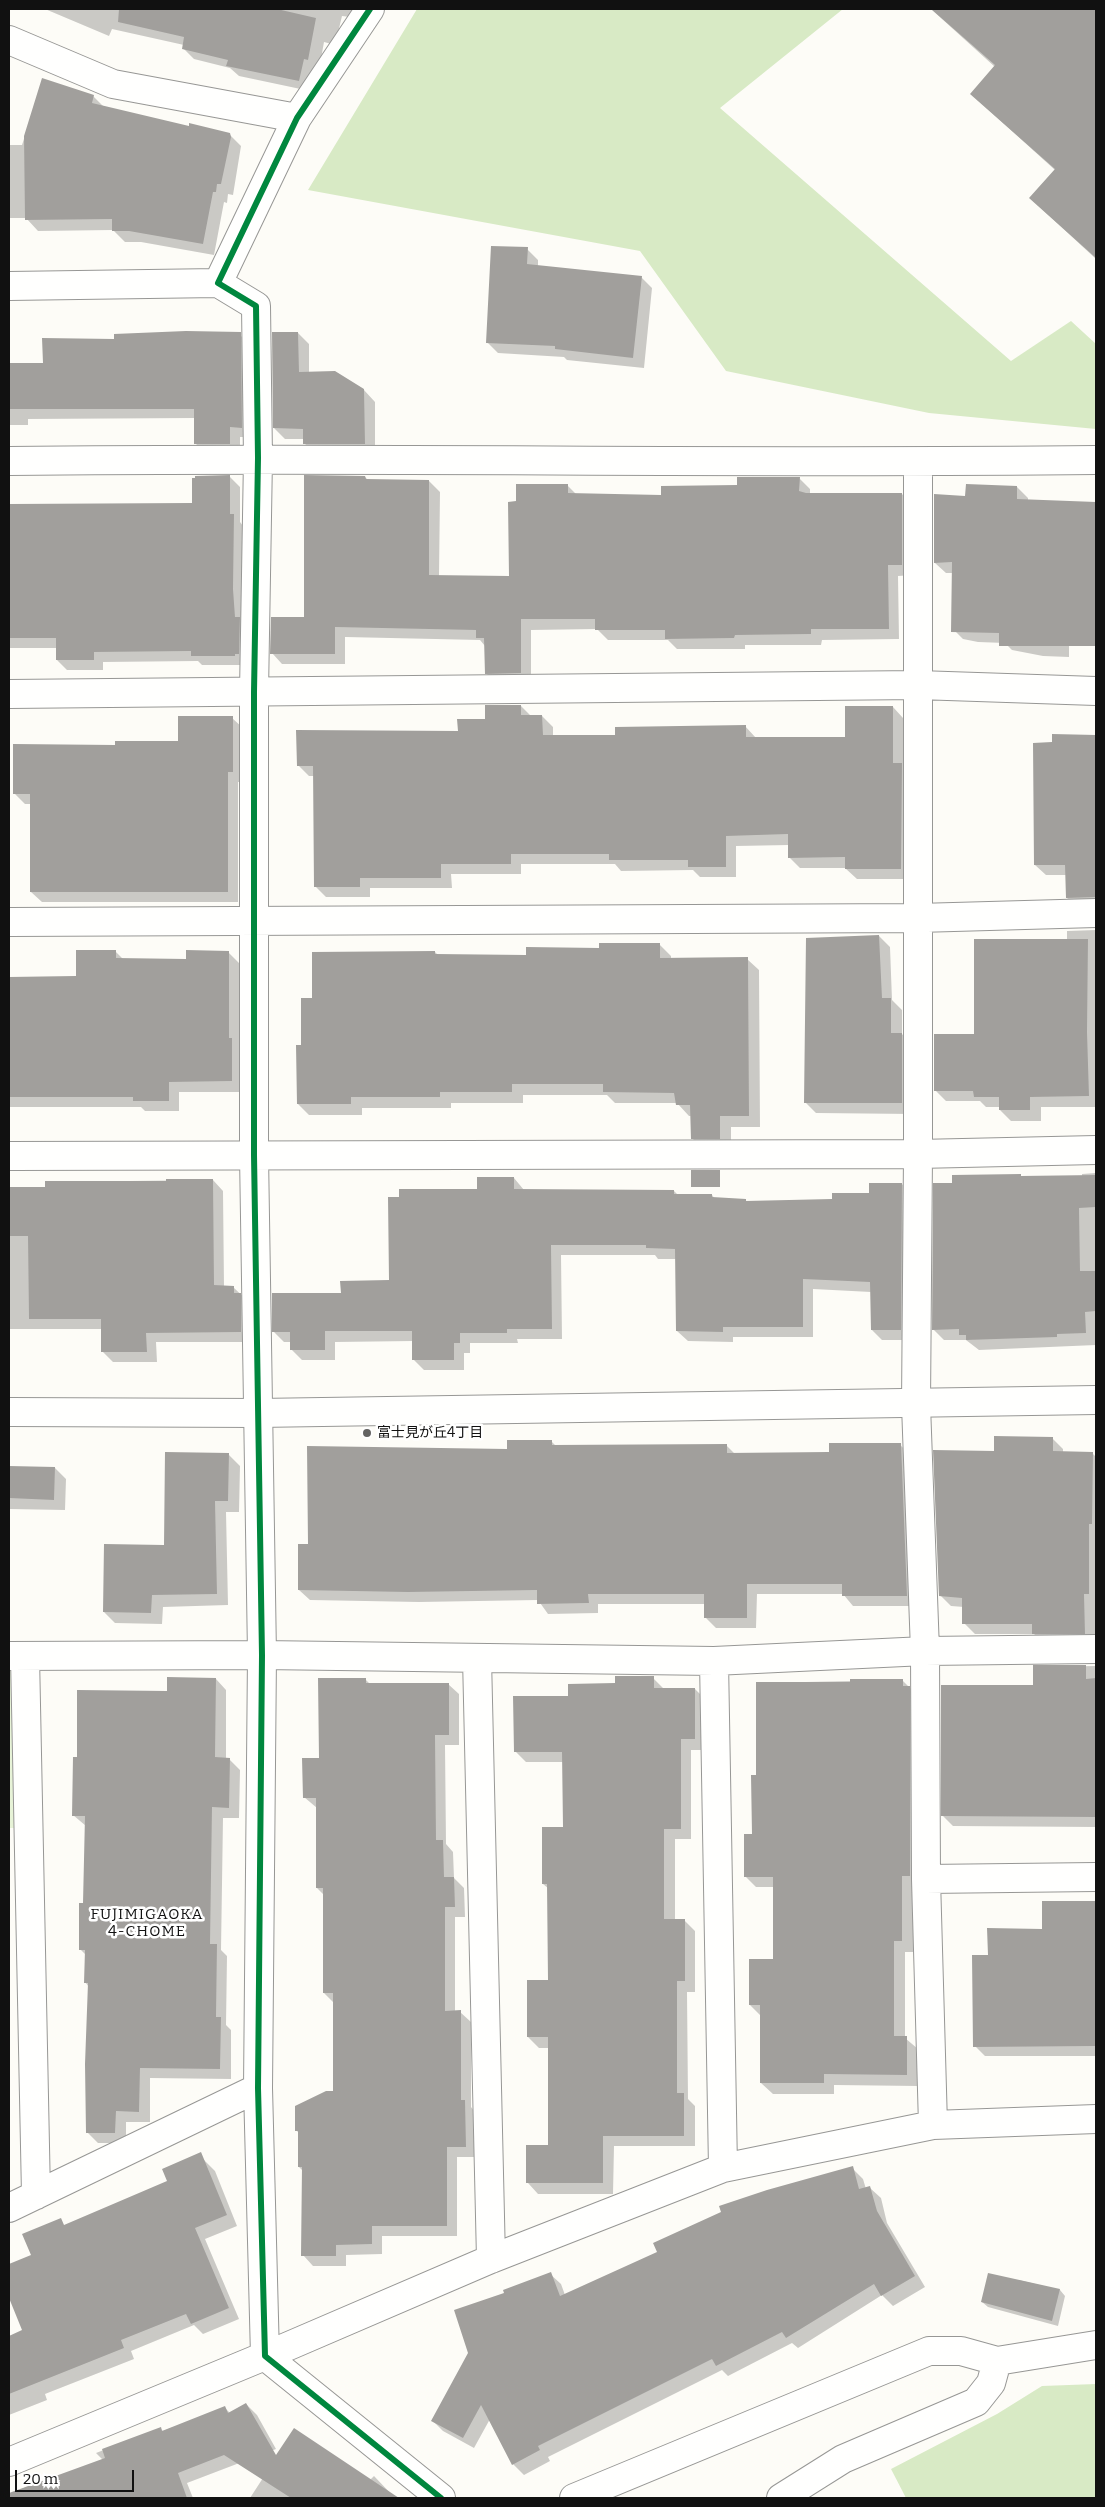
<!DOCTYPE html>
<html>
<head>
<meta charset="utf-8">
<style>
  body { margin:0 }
  #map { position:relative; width:1105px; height:2507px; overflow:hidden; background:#fdfcf7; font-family:Bitter,serif }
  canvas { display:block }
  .frame { position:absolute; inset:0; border:10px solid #111; pointer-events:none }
  .scale { position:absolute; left:15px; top:2470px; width:119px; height:22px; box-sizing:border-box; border:2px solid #111; border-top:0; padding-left:6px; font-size:15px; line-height:18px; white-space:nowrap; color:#111; -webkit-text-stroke:4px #fff; paint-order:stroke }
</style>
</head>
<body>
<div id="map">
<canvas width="1105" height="2507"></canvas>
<div class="frame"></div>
<div class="scale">20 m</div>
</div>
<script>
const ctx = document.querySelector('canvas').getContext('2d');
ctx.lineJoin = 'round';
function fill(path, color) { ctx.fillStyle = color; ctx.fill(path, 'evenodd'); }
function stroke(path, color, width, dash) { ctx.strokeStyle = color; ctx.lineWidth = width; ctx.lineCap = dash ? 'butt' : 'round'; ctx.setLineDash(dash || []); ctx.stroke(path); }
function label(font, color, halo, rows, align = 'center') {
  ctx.font = font + ' Bitter,"Noto Sans JP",serif'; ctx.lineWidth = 5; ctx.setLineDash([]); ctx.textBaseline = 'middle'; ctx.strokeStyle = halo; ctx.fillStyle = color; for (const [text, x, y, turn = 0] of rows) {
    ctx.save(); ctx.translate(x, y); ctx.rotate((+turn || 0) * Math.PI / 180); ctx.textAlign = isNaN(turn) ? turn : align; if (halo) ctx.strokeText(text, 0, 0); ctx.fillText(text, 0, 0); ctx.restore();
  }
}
fill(new Path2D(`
  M 9,1656 L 25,1656 L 29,1828 L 9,1828 Z`), '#e7f3d7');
fill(new Path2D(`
  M 417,9 L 843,9 L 720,108 L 1011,361 L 1071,321 L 1096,344 L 1096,429 L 929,413 L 726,371 L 640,251 L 308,190 Z
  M 1096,2384 L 1096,2498 L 906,2498 L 891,2469 L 997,2414 L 1042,2386 Z`), '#d8eac5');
fill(new Path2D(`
  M 45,9 L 352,9 L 350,17 L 342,16 L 335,45 L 324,42 L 319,70 L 310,91 L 239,76 L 230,68 L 194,59 L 183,48 L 184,45 L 112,29 L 109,36 Z
  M 931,9 L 1096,9 L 1096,259 L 1030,198 L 1055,170 L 971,94 L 995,67 Z
  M 43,80 L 93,96 L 104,107 L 190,128 L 229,134 L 241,146 L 233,195 L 228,194 L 227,203 L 224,202 L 214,255 L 141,242 L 125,242 L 113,230 L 38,231 L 26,218 L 9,218 L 9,145 L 22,145 Z
  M 527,249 L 538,260 L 538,266 L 641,277 L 652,288 L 644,368 L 567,360 L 564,357 L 498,353 L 487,342 Z
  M 298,333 L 309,344 L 309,373 L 364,390 L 375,402 L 375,455 L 316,454 L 305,444 L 305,439 L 285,439 L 274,428 Z
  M 239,334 L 249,344 L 252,437 L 240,437 L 240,454 L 206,454 L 196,444 L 195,418 L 28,419 L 28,425 L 9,425 L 9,364 L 44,364 L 115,341 Z
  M 230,477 L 240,487 L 240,522 L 243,526 L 245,665 L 202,665 L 198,661 L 103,662 L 103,670 L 67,670 L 57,660 L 57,648 L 9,648 L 9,506 L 193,504 Z
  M 365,477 L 368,480 L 429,481 L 440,492 L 439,577 L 510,577 L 518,503 L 567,485 L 577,495 L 662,496 L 799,478 L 810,489 L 810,494 L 902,494 L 913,505 L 913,575 L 898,576 L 899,639 L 822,640 L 821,645 L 745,645 L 745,649 L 677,649 L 668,640 L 608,640 L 597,629 L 531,630 L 531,684 L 497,684 L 486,673 L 485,646 L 480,640 L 345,637 L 345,664 L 282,664 L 272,653 L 305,618 Z
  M 1017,487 L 1028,498 L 1028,501 L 1096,503 L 1096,641 L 1069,638 L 1069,657 L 1043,656 L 1012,650 L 1005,643 L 978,642 L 963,639 L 952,628 L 953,573 L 946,573 L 935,563 L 966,497 Z
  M 521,706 L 531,716 L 542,716 L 553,727 L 553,736 L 616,736 L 745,726 L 756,738 L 846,738 L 893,707 L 903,718 L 903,766 L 913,775 L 911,879 L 857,879 L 845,868 L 800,868 L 789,857 L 789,845 L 736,846 L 736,877 L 700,877 L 693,870 L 621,871 L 615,864 L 521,864 L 521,874 L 451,874 L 452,888 L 370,888 L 370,897 L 326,897 L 315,886 L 315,776 L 309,776 L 298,765 L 459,732 Z
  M 232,718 L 243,728 L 243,782 L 238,782 L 238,902 L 42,902 L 31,892 L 31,804 L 25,804 L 15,794 L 179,742 Z
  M 1053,736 L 1096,737 L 1096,908 L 1078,909 L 1067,898 L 1067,875 L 1046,875 L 1035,865 Z
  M 1096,930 L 1096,1107 L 1041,1107 L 1041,1121 L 1011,1121 L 1000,1110 L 1000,1107 L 986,1107 L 980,1101 L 946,1101 L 935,1090 L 975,1035 L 1067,940 L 1067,931 Z
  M 879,936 L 890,947 L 892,1000 L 902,1010 L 902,1034 L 913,1046 L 913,1114 L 816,1113 L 805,1102 Z
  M 659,944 L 671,956 L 671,960 L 747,959 L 759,970 L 760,1127 L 731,1127 L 731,1150 L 703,1150 L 692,1138 L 692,1116 L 689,1116 L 677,1103 L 615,1103 L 607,1095 L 523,1095 L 523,1103 L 451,1103 L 451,1108 L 362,1108 L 362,1115 L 309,1115 L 298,1104 L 302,1046 L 313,999 L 435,952 L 438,955 L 527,956 Z
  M 115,951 L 124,960 L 187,960 L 228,952 L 239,963 L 239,1046 L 242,1050 L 243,1092 L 179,1092 L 179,1111 L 145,1111 L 141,1107 L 9,1107 L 9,978 L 77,978 Z
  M 1096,1173 L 1096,1345 L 979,1350 L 966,1340 L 944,1340 L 933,1329 L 1082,1177 L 1082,1174 Z
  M 514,1178 L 524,1190 L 674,1191 L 678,1195 L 712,1195 L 715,1199 L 745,1200 L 748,1202 L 833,1200 L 870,1195 L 902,1184 L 912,1195 L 911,1340 L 882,1340 L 872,1330 L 871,1292 L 813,1289 L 813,1337 L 733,1337 L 733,1342 L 688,1341 L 677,1331 L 677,1259 L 658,1259 L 655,1255 L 561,1255 L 562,1339 L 517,1339 L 518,1343 L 470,1343 L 470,1353 L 464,1353 L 464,1370 L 424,1370 L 413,1359 L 414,1341 L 335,1342 L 335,1360 L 302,1360 L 291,1349 L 291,1342 L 284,1342 L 274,1332 L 342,1294 L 390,1282 L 478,1190 Z
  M 213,1180 L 223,1191 L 224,1287 L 233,1287 L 251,1304 L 251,1342 L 156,1342 L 157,1362 L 113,1362 L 102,1351 L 102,1329 L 9,1329 L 9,1189 L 46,1188 L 46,1182 Z
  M 1052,1438 L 1063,1449 L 1063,1453 L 1092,1453 L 1096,1457 L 1096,1644 L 1044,1644 L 1034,1634 L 975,1634 L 964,1623 L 964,1607 L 951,1606 L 940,1595 L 995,1452 Z
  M 551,1441 L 556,1446 L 726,1445 L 735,1454 L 830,1454 L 900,1445 L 911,1455 L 917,1606 L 853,1606 L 843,1594 L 757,1594 L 756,1628 L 716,1628 L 706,1618 L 706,1604 L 598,1604 L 598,1613 L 548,1614 L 538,1600 L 419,1602 L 310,1600 L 299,1590 L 309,1546 L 509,1450 Z
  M 229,1455 L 240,1466 L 239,1512 L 226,1512 L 228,1605 L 163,1607 L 162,1624 L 115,1623 L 104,1612 L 165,1547 Z
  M 9,1467 L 55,1468 L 66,1479 L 65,1510 L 9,1509 Z
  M 1096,1666 L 1096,1827 L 953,1826 L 943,1816 L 1034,1686 L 1034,1667 Z
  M 653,1678 L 664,1689 L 695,1689 L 706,1700 L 706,1750 L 691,1750 L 691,1839 L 675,1839 L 675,1920 L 684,1920 L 695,1931 L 695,1992 L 687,1992 L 688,2099 L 695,2106 L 695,2146 L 614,2146 L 613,2194 L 538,2194 L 528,2183 L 550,2146 L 549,2048 L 539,2048 L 528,2037 L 549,1981 L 549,1889 L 543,1884 L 564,1829 L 564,1762 L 526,1762 L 515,1751 L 569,1697 Z
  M 216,1679 L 226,1690 L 226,1759 L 229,1759 L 240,1770 L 239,1818 L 223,1818 L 221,1950 L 227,1956 L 226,2025 L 231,2030 L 231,2079 L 150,2078 L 150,2122 L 126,2122 L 126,2143 L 98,2143 L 87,2132 L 89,1987 L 85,1982 L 86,1955 L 80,1949 L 84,1904 L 86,1826 L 73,1815 L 78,1758 L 168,1692 Z
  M 365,1679 L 370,1684 L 448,1684 L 459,1694 L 459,1745 L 445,1745 L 446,1844 L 453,1852 L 454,1878 L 464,1888 L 465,1917 L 455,1917 L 455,2012 L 460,2012 L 471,2022 L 471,2107 L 475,2112 L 476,2157 L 457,2157 L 457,2236 L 382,2236 L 382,2254 L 346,2255 L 346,2266 L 313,2266 L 303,2255 L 303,2171 L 299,2167 L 299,2133 L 296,2130 L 334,2092 L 334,2003 L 324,1993 L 324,1895 L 317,1888 L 317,1808 L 304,1797 L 320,1759 Z
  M 902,1680 L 920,1698 L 913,1952 L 905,1952 L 905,2038 L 918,2049 L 918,2086 L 834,2085 L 834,2094 L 773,2094 L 761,2083 L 761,2016 L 750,2005 L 774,1961 L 774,1887 L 756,1887 L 745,1876 L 753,1836 L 757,1776 L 757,1683 Z
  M 1043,1902 L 1096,1902 L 1096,2056 L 985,2056 L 975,2046 L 989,1956 L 1043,1930 Z
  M 204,2160 L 215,2171 L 237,2226 L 205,2239 L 239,2319 L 203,2334 L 194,2325 L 131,2351 L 134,2359 L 45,2394 L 47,2400 L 9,2415 L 9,2337 L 24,2331 L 9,2295 L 9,2266 L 33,2256 L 169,2182 Z
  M 852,2168 L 863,2179 L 866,2189 L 870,2188 L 881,2198 L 887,2223 L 925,2287 L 893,2306 L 882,2295 L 798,2348 L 792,2343 L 728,2376 L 722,2370 L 548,2457 L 550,2461 L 524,2475 L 513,2464 L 490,2419 L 474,2448 L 443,2431 L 432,2420 L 506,2294 L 550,2274 L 561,2284 L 565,2295 Z
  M 1019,2280 L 1060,2290 L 1065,2296 L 1058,2326 L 988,2307 L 982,2302 Z
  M 246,2404 L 257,2415 L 276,2449 L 187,2483 L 193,2498 L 12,2498 L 41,2488 L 103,2460 L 96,2453 L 160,2428 L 163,2431 L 225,2408 L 230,2413 Z
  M 294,2430 L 370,2480 L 374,2476 L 395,2498 L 250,2498 Z`), '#0003');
fill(new Path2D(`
  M 119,9 L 277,9 L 316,18 L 308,60 L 304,59 L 299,81 L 226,66 L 228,60 L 182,49 L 184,37 L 118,22 Z
  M 931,9 L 1096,9 L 1096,258 L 1029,198 L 1055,169 L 970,94 L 995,65 Z
  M 42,78 L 94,95 L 92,103 L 189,126 L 189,123 L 230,133 L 231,137 L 221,184 L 217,184 L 216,192 L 213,192 L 203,244 L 129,231 L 112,231 L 112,219 L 25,220 L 24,136 Z
  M 491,246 L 528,247 L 527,264 L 642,276 L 633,358 L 555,349 L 555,346 L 486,343 Z
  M 186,331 L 241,332 L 242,428 L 230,427 L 230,444 L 194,444 L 194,409 L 9,409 L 9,363 L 43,363 L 42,338 L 114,339 L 114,334 Z
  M 272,332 L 298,332 L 299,372 L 335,371 L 364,389 L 365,444 L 303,444 L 303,429 L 273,428 Z
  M 230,475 L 230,514 L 234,514 L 233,589 L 235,617 L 240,617 L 239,654 L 235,654 L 235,656 L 191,656 L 191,651 L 94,652 L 94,660 L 56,660 L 56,638 L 9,638 L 9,504 L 192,503 L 192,478 L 195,478 L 195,476 Z
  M 304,475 L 365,476 L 366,479 L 429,480 L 429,575 L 509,576 L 508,502 L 516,501 L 516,484 L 568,484 L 568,493 L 661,495 L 661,486 L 737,485 L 737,477 L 800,477 L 799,491 L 806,493 L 902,493 L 902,565 L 888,565 L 889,629 L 811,629 L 811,634 L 735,635 L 734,638 L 665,639 L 665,630 L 595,630 L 595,619 L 521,619 L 521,673 L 485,674 L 484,638 L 476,638 L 476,630 L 335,627 L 335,654 L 270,654 L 271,617 L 304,617 Z
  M 966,484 L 1017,486 L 1017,499 L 1096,502 L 1096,646 L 999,646 L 999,633 L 951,632 L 952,562 L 934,563 L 934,494 L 965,496 Z
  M 485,705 L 521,705 L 521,715 L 542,715 L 543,735 L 615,735 L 615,727 L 746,725 L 746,737 L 845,737 L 845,706 L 893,706 L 893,763 L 902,763 L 901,869 L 845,869 L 845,857 L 788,858 L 788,834 L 726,836 L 726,867 L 688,867 L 688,860 L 609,860 L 609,854 L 511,854 L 511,864 L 441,864 L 441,878 L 360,878 L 360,887 L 314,887 L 313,766 L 297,766 L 296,730 L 458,731 L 457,719 L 485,719 Z
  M 178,716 L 233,716 L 233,772 L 228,772 L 228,892 L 30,892 L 30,794 L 13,794 L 13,744 L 115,745 L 115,741 L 178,741 Z
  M 1052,734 L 1096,735 L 1096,897 L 1066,898 L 1065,865 L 1034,865 L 1033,743 L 1052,742 Z
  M 879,935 L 882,998 L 891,998 L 891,1033 L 902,1033 L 902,1103 L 804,1103 L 806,938 Z
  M 974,939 L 1088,939 L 1087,1032 L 1089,1096 L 1030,1097 L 1030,1110 L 999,1110 L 999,1097 L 974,1097 L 973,1091 L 934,1091 L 934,1034 L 974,1034 Z
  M 599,943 L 660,943 L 660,958 L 748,957 L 749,1116 L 720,1116 L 720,1139 L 691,1139 L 690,1105 L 676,1105 L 674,1093 L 603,1092 L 603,1084 L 512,1084 L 512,1092 L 440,1092 L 440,1097 L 351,1097 L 351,1104 L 297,1104 L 296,1045 L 301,1045 L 301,998 L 312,998 L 312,952 L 435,951 L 435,954 L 526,955 L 526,947 L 599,948 Z
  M 76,950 L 116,950 L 116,958 L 186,959 L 186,950 L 229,951 L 229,1038 L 232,1038 L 232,1081 L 169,1082 L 169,1101 L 133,1101 L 133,1097 L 9,1097 L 9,977 L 76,976 Z
  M 691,1170 L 720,1170 L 720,1187 L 691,1187 Z
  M 1021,1174 L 1021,1176 L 1096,1175 L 1096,1207 L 1079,1208 L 1080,1271 L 1095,1271 L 1096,1311 L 1085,1312 L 1086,1333 L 1057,1334 L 1057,1337 L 966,1340 L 966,1335 L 959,1335 L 959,1329 L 932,1330 L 933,1183 L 952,1183 L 952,1175 Z
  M 477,1177 L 514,1177 L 514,1189 L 674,1190 L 674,1194 L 712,1194 L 712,1197 L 746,1199 L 746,1201 L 832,1199 L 832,1193 L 869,1193 L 869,1183 L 902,1183 L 901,1330 L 871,1330 L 870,1282 L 803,1279 L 803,1327 L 723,1327 L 723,1332 L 676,1331 L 675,1249 L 646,1248 L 646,1245 L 551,1245 L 552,1329 L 507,1329 L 507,1333 L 460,1333 L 460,1343 L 454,1343 L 454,1360 L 412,1360 L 412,1331 L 325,1331 L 325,1350 L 290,1350 L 290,1332 L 272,1332 L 272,1293 L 341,1293 L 340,1281 L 389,1280 L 388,1197 L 399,1197 L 399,1189 L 477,1189 Z
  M 166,1179 L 213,1179 L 214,1285 L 234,1286 L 234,1293 L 241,1293 L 241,1332 L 146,1333 L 147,1352 L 101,1352 L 101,1319 L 29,1319 L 28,1236 L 9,1236 L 9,1187 L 45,1187 L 45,1181 L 166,1181 Z
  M 994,1436 L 1053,1437 L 1053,1451 L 1093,1452 L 1092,1524 L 1089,1524 L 1089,1594 L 1084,1594 L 1085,1634 L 1032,1634 L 1032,1624 L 962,1624 L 962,1598 L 939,1596 L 933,1450 L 994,1451 Z
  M 507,1440 L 552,1440 L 552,1445 L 727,1444 L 727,1453 L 829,1452 L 829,1443 L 901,1443 L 907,1596 L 842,1596 L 842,1584 L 747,1584 L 747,1618 L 704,1618 L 704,1594 L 588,1594 L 589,1603 L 537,1604 L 537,1590 L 408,1592 L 298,1590 L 298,1544 L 308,1544 L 307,1446 L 507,1449 Z
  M 165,1452 L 229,1453 L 228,1501 L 215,1501 L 217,1594 L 152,1595 L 151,1613 L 103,1612 L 104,1544 L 164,1545 Z
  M 9,1466 L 55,1467 L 54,1500 L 9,1498 Z
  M 1033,1665 L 1086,1665 L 1086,1679 L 1096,1678 L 1096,1817 L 941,1816 L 941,1685 L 1033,1685 Z
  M 615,1676 L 654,1676 L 654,1688 L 695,1688 L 695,1739 L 681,1739 L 681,1829 L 664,1829 L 664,1919 L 685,1919 L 685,1981 L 677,1981 L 677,2093 L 684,2093 L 684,2136 L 603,2136 L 603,2183 L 526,2183 L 526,2145 L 548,2145 L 548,2037 L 527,2037 L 527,1980 L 548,1980 L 547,1884 L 542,1884 L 542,1827 L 563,1827 L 562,1752 L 514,1752 L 513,1696 L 568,1696 L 568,1684 L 615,1683 Z
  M 167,1677 L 216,1678 L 215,1757 L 230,1758 L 229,1808 L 212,1807 L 210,1944 L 217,1944 L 216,2017 L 221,2017 L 220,2069 L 140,2068 L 139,2112 L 116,2111 L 115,2133 L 86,2133 L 85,2064 L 88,1983 L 84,1983 L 85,1950 L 79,1950 L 79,1903 L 83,1903 L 85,1816 L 72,1816 L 73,1757 L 77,1757 L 77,1690 L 167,1691 Z
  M 318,1678 L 366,1678 L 366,1683 L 449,1683 L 449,1735 L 435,1735 L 436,1840 L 443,1840 L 444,1877 L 454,1877 L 455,1907 L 445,1907 L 445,2011 L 461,2010 L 461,2100 L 465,2100 L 466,2147 L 447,2147 L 447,2226 L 372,2226 L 372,2244 L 336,2245 L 336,2256 L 301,2256 L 302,2167 L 298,2167 L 298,2131 L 295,2131 L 295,2106 L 326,2091 L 333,2091 L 333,1993 L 323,1993 L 323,1888 L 316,1888 L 316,1798 L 303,1798 L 302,1758 L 319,1758 Z
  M 850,1679 L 903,1679 L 903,1686 L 910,1686 L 910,1876 L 902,1876 L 902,1941 L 894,1941 L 894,2036 L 907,2036 L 907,2075 L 824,2074 L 824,2083 L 760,2083 L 760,2005 L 749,2005 L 749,1959 L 773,1959 L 773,1877 L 744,1877 L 744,1834 L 752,1834 L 751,1775 L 756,1775 L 756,1682 L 850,1682 Z
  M 1042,1901 L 1096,1901 L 1095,2046 L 973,2047 L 972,1955 L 988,1955 L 987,1928 L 1042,1929 Z
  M 201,2152 L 227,2215 L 195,2228 L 229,2308 L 191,2324 L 186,2314 L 121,2340 L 124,2348 L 9,2394 L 9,2336 L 22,2330 L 9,2298 L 9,2264 L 31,2255 L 22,2234 L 61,2218 L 64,2225 L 167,2181 L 162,2169 Z
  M 853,2166 L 859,2189 L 870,2186 L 877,2211 L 915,2276 L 881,2296 L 874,2284 L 786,2338 L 782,2332 L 716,2366 L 712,2359 L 538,2446 L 540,2450 L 512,2465 L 481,2405 L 463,2438 L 431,2421 L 468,2353 L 454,2310 L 504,2293 L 503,2290 L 551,2272 L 560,2296 L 657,2252 L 653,2243 L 721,2212 L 719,2206 L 767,2190 Z
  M 988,2273 L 1060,2289 L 1052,2321 L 981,2302 Z
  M 246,2403 L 276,2455 L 294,2428 L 399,2498 L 291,2498 L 224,2455 L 178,2473 L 187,2498 L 9,2498 L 9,2493 L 105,2458 L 102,2449 L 161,2427 L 162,2431 L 225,2406 L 228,2413 Z`), '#a19f9c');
const minor = new Path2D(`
  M 370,9 L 297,118 L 218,283 L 256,306 L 258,458 L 254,692 L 254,1155 L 262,1655 L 258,2088 L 265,2356 L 441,2498
  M 9,40 L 113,84 L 297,118
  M 9,286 L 218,283
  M 9,461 C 371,457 734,464 1096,460
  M 918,462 L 918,1154 L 916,1405 L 925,1651 L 926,1879 L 933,2125
  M 9,694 L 918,685 L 1096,691
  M 9,922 L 918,918 L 1096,913
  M 9,1156 L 918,1154 L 1096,1150
  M 9,1656 L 262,1655 L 714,1661 L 925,1651 L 1096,1649
  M 25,1656 L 36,2195
  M 477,1658 L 491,2259
  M 714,1661 L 723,2168
  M 926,1879 L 1096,1877
  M 9,2208 L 258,2088
  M 997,2361 L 1096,2345
  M 9,2462 L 284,2348 L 491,2259 L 723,2168 L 933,2125 L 1096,2119
  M 574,2498 L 929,2351 L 961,2351 L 997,2361 L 991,2383 L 976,2402 L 843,2459 L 781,2498`);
const tertiary = new Path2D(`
  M 9,1412 L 258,1413 L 1096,1400`);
stroke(minor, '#979795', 30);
stroke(tertiary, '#979795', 30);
stroke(minor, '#fffffe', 28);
stroke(tertiary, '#fffffe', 28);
stroke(new Path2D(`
  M 370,9 L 297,118 L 218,283 L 256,306 L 258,458 L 254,692 L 254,1155 L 262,1655 L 258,2088 L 265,2356 L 441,2498`), '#00873e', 6);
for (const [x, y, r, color] of [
  [367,1433,5,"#646362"]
]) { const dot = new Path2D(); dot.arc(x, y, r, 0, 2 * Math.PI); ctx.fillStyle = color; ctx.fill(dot); stroke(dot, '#fff', 2); }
label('14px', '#111', '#fff', [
  ["富士見が丘4丁目",377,1433]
], 'left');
ctx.letterSpacing = '1px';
label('15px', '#111', '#fff', [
  ["FUJIMIGAOKA",147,1915],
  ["4-CHOME",147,1932]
]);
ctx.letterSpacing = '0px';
</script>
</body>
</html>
